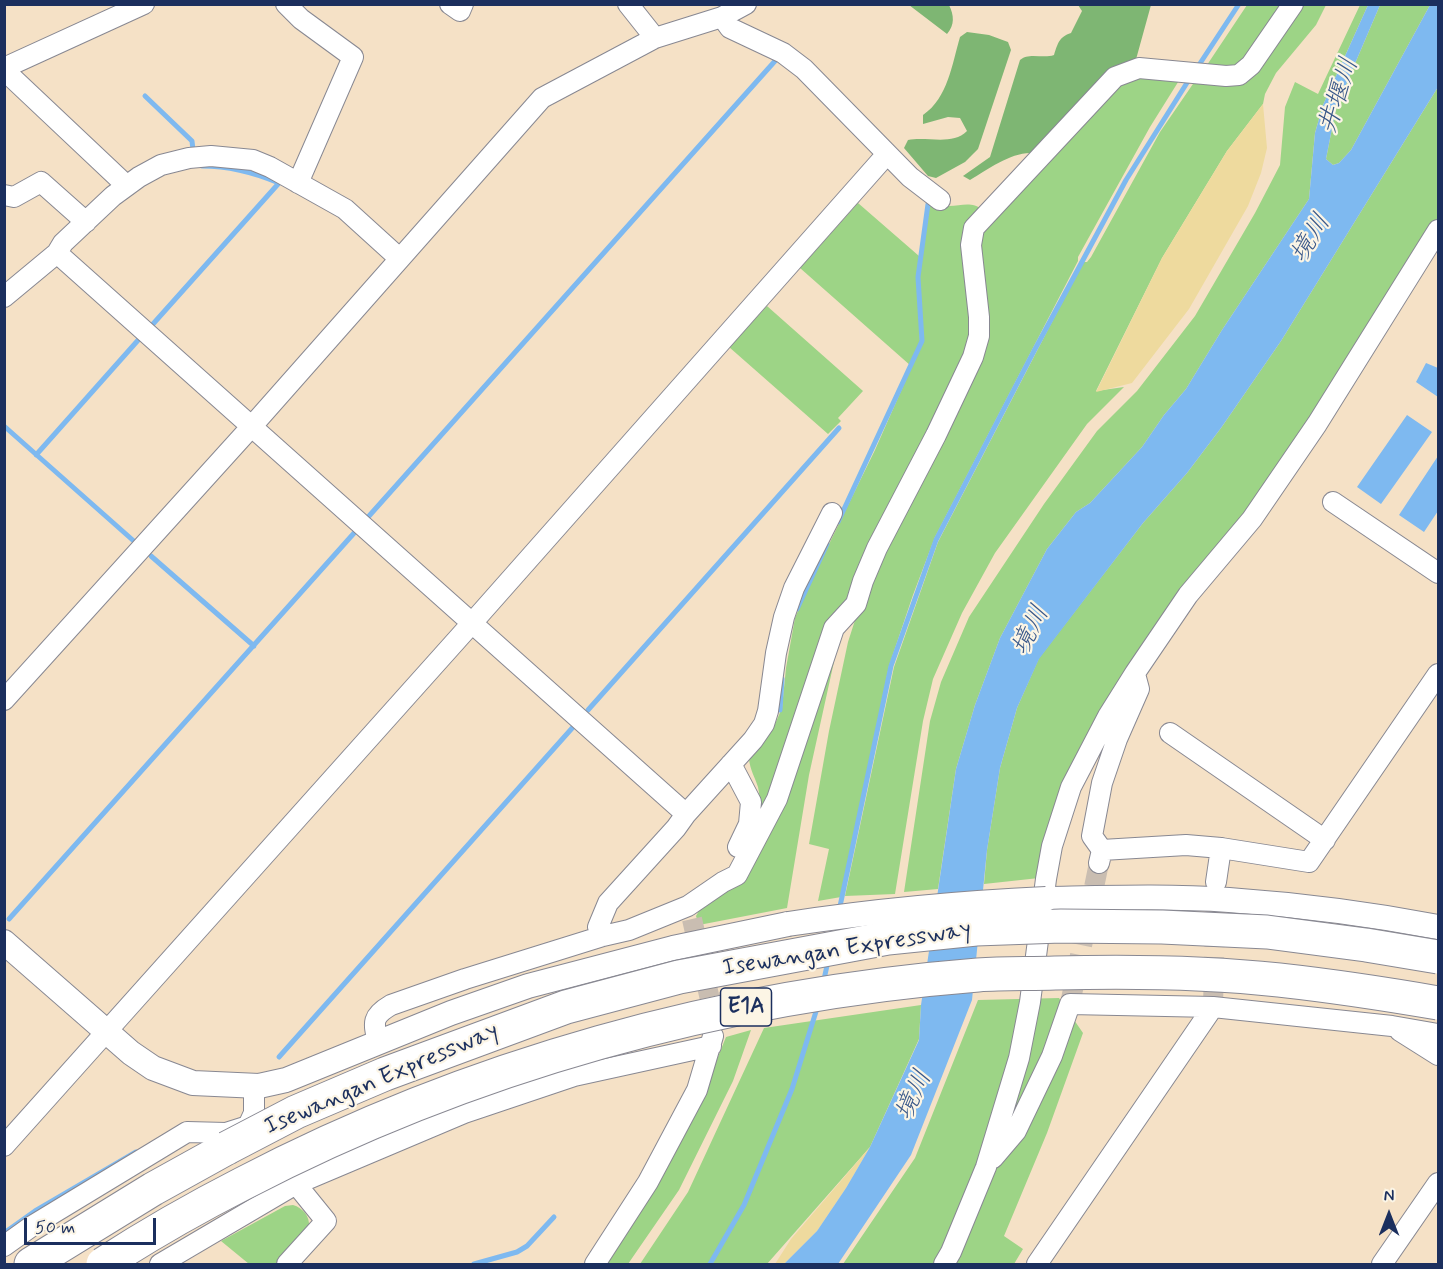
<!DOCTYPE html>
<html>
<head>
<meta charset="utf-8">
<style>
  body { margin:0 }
  #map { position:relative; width:1443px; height:1269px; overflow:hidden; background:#f5e1c6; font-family:Mynerve,sans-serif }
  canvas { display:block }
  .frame { position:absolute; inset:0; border:6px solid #1b2f5e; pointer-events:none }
  .north { position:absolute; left:1359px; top:1185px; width:60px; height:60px; -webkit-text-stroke:4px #fcf5e5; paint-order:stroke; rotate:0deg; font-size:16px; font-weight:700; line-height:24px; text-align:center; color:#1b2f5e }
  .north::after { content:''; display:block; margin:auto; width:21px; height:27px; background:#1b2f5e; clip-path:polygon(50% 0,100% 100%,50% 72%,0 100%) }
  .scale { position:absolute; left:24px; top:1218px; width:132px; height:27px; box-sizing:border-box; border:3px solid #1b2f5e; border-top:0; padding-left:8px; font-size:18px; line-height:21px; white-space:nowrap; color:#1b2f5e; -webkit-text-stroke:4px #fcf5e5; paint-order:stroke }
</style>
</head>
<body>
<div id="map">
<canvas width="1443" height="1269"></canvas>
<div class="frame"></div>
<div class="north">N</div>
<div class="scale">50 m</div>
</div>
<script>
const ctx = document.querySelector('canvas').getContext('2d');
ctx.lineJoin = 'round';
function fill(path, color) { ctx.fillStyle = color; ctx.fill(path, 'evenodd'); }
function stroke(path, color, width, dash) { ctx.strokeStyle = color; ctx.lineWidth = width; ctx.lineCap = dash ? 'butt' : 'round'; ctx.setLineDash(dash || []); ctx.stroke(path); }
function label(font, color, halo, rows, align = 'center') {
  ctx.font = font + ' Mynerve,"Klee One",sans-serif'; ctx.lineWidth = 4.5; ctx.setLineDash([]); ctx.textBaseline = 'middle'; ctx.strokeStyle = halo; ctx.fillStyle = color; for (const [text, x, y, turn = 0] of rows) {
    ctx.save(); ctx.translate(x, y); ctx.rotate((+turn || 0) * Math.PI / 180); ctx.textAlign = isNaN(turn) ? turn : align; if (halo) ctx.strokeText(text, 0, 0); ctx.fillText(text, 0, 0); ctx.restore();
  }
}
fill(new Path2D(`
  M 1247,5 L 1288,5 L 1246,63 L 1225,69 L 1205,68 Z
  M 1300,5 L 1326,5 L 1316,25 L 1276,73 L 1265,94 L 1263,104 L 1227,151 L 1162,258 L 1096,391 L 1124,387 L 1087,424 L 995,553 L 962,613 L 933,679 L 923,721 L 895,894 L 845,896 L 894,667 L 938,542 L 1083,262 L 1087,262 L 1091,257 L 1160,132 L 1195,81 L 1245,84 Z
  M 1360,5 L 1368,5 L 1323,105 L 1315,133 L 1309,199 L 1222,330 L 1186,389 L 1164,415 L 1142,447 L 1090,503 L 1076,512 L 1047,549 L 1000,638 L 975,705 L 956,769 L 938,889 L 904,892 L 930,721 L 941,682 L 969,617 L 1044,504 L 1097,431 L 1137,391 L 1195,316 L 1255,213 L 1280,165 L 1285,107 L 1295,82 L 1318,94 Z
  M 1380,5 L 1430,5 L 1351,150 L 1339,163 L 1333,165 L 1326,159 L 1336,108 Z
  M 1129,76 L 1180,79 L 1150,127 L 1078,257 L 1078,261 L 935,537 L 913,595 L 889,666 L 841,897 L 818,901 L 829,849 L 809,844 L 829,731 L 848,642 L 866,586 L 977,363 L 977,237 Z
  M 1438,87 L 1438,219 L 1249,512 L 1128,672 L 1039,878 L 984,884 L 987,850 L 1000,768 L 1017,708 L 1039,658 L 1143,523 L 1187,473 L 1221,428 L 1281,341 Z
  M 858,203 L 919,256 L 917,277 L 920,341 L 911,366 L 800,268 Z
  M 930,203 C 936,204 943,205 949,206 C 962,206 971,201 983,210 L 975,336 L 867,561 L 757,826 C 759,813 761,800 758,787 C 755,777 750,770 749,759 L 772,731 L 782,708 L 786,668 L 795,618 L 807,589 L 875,450 L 923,341 L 919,278 Z
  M 767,306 L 863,391 L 838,418 L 841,421 L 828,434 L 729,347 Z
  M 841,630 L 809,775 L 787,908 L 699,925 L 696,916 L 704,902 L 741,882 Z
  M 1059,998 L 1083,1033 L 1047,1133 L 1004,1236 L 1023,1249 L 1014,1264 L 843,1264 L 915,1158 L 978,1000 Z
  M 921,1005 L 919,1039 L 870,1147 L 767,1264 L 640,1264 L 688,1192 L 764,1028 Z
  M 751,1030 L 733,1081 L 679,1190 L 628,1264 L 605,1264 L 692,1121 L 726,1037 Z
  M 293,1205 C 303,1208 310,1216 309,1227 L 276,1264 L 249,1264 L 221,1241 L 285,1206 Z`), '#9dd486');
fill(new Path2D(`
  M 909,5 L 949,5 C 954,15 955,25 947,34 Z
  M 1078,5 L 1151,5 L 1135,63 L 1112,67 L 1030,153 C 1010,153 987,170 970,180 L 963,176 L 990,157 L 1020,60 C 1029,52 1043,59 1054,55 C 1058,43 1059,37 1071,33 L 1082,11 Z
  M 967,32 L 989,35 L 1008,42 L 1011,50 L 978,149 L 965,162 L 936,178 L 928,176 L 904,148 L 908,140 C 927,136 952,146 967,131 L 960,118 L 948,117 L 923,124 L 923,115 C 948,98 952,64 960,37 Z`), '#7eb673');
fill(new Path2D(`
  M 1263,104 L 1267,148 L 1261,173 L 1248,206 L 1189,309 L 1132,383 L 1096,392 L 1162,258 L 1227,151 Z
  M 870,1147 L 846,1188 L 817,1231 L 784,1264 L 775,1264 L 791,1239 Z`), '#eeda9e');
fill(new Path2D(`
  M 1368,5 L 1380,5 L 1336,108 L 1326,159 L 1333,165 L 1339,163 L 1351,150 L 1430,5 L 1438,5 L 1438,87 L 1281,341 L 1221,428 L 1187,473 L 1143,523 L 1039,659 L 1017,708 L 1000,768 L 987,850 L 972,1000 L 911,1155 L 838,1264 L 784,1264 L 817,1231 L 846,1188 L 870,1147 L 919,1040 L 921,1005 L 956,769 L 975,705 L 1000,638 L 1047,549 L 1076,512 L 1090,503 L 1142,447 L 1164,415 L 1186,389 L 1222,330 L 1309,199 L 1315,133 L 1323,105 Z
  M 1426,363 L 1438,368 L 1438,397 L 1416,382 Z
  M 1407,415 L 1432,432 L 1381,504 L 1357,487 Z
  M 1438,456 L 1438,511 L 1424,532 L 1399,515 Z`), '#7eb9f0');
stroke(new Path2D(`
  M 1197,68 L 1239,4
  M 145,96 L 192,141 L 193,150
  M 153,324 L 279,183 C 253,172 230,166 202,166
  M 4,426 L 136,543
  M 36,455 L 140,338
  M 369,516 L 775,61
  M 838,522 L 922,341 L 918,277 L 928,204
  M 151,556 L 254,646
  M 797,609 L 827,544
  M 588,710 L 839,428
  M 780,710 L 782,679
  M 839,911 L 891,666 L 936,540 L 1034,351 L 1126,180 L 1190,78
  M 9,919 L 355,532
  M 823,984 L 828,961
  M 279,1057 L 574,726
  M 4,1233 L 35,1211 L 136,1152
  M 474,1264 L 517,1252 L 527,1246 L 554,1217
  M 710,1264 L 744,1205 L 792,1089 L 818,1005`), '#7eb9f0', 5);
stroke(new Path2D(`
  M 692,919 L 715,1022
  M 1070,1004 L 1099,863
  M 1213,1007 L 1216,884`), '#c9bdb1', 20, [20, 10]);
const minor = new Path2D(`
  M 286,4 L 301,19 L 353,57 L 298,183
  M 450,4 L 460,11 L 463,4
  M 628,4 L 655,38
  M 746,4 L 722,17 L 730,28 L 783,53 L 804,69 L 910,177 L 940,200
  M 4,68 L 144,4
  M 4,70 L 127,186
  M 4,195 L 14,197 L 41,182 L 86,222
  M 57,253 L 686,814
  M 4,297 L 57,253 L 63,243 L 113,196 L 139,177 L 161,165 L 189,158 L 211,156 L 253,160 L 270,167 L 345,209 L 399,258
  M 1333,502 L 1438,573
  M 4,700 L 252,426 L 542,98 L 655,38 L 722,17
  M 1170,733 L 1325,840
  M 731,764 L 751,802 L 749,824 L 738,847
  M 1102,850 L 1186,845 L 1221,848 L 1309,862 L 1438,674
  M 1099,863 L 1102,850 L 1092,836 L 1102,783 L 1117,739 L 1139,689 L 1135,674
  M 1216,882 L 1221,848
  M 603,936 L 598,927 L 608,903 L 676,828 L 686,814 L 753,740 L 764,724 L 768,711 L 776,653 L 784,617 L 794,588 L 832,513
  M 1400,1031 L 1438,1055
  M 378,1042 C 373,1022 372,1016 391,1005 L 465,979 L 603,936 L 629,930 L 688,906 L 723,882 L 737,875 L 777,799 L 834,628 L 856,604 L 863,581 L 877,548 L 936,435 L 973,357 L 979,336 L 979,317 L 971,245 L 974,228 L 1115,77 L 1139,68 L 1226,76 L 1239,75 L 1251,65 L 1293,4
  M 4,1146 L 472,623 L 887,154
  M 993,1158 L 1016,1131 L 1052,1056 L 1070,1004 L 1213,1007 L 1392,1026 L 1438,1034
  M 4,1246 L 32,1226 L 187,1132 L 226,1133 L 248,1126 L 254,1113 L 254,1086
  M 160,1264 L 296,1184 L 464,1113 L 574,1076 L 711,1046
  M 287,1264 L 326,1221 L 296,1184
  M 595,1264 L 648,1182 L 697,1090 L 713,1036
  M 944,1264 L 951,1252 L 986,1167 L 1019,1058 L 1030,1002 L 1046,879 L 1052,846 L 1071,787 L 1108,716 L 1135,673 L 1188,595 L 1252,519 L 1317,424 L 1438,230
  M 1037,1264 L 1213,1007
  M 1382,1264 L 1438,1183`);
const tertiary = new Path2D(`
  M 1046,899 C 1107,898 1169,896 1229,900 C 1299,905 1370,914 1438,927
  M 4,942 L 131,1053 L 153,1068 L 193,1083 L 259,1086 L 286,1080 L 451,1013 L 528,986 L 673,948 L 788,924`);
const motorway = new Path2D(`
  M 31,1264 L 153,1189 L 227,1148`);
stroke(minor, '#888892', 22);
stroke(tertiary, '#888892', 26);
stroke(motorway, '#888892', 35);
stroke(minor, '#fff', 20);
stroke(tertiary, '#fff', 24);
stroke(motorway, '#fff', 33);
const tertiaryBridge = new Path2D(`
  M 788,924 C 874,911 959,903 1046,899`);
const motorwayBridge = new Path2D(`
  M 227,1148 L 296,1112 L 385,1074 L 566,1007 L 679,977 L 888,938 L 976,929 L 1061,926 L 1162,927 L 1267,932 L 1366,945 L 1438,957
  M 103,1264 C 148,1235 195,1208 242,1184 C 470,1065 723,995 978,975 C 1004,973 1030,974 1055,973 C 1130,971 1205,972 1279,980 C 1333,986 1386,994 1438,1003`);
stroke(tertiaryBridge, '#888892', 26, []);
stroke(motorwayBridge, '#888892', 35, []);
stroke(tertiaryBridge, '#fff', 24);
stroke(motorwayBridge, '#fff', 33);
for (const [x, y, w] of [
  [746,1007,51]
]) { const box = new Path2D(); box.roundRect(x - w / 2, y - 19, w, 38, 4.5); ctx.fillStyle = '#fcf5e5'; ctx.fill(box); stroke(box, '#1b2f5e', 1.5); }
label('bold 22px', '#1b2f5e', null, [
  ["E1A",746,1007]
]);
label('24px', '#1b2f5e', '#fcf5e5', [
  ["Isewangan Expressway",847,950,-9],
  ["Isewangan Expressway",382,1080,-23]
]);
label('italic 26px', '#39588a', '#fcf5e5', [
  ["井堰川",1340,96,-72],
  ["境川",1312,239,-58],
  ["境川",1032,631,-63],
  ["境川",915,1096,-65]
]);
</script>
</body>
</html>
